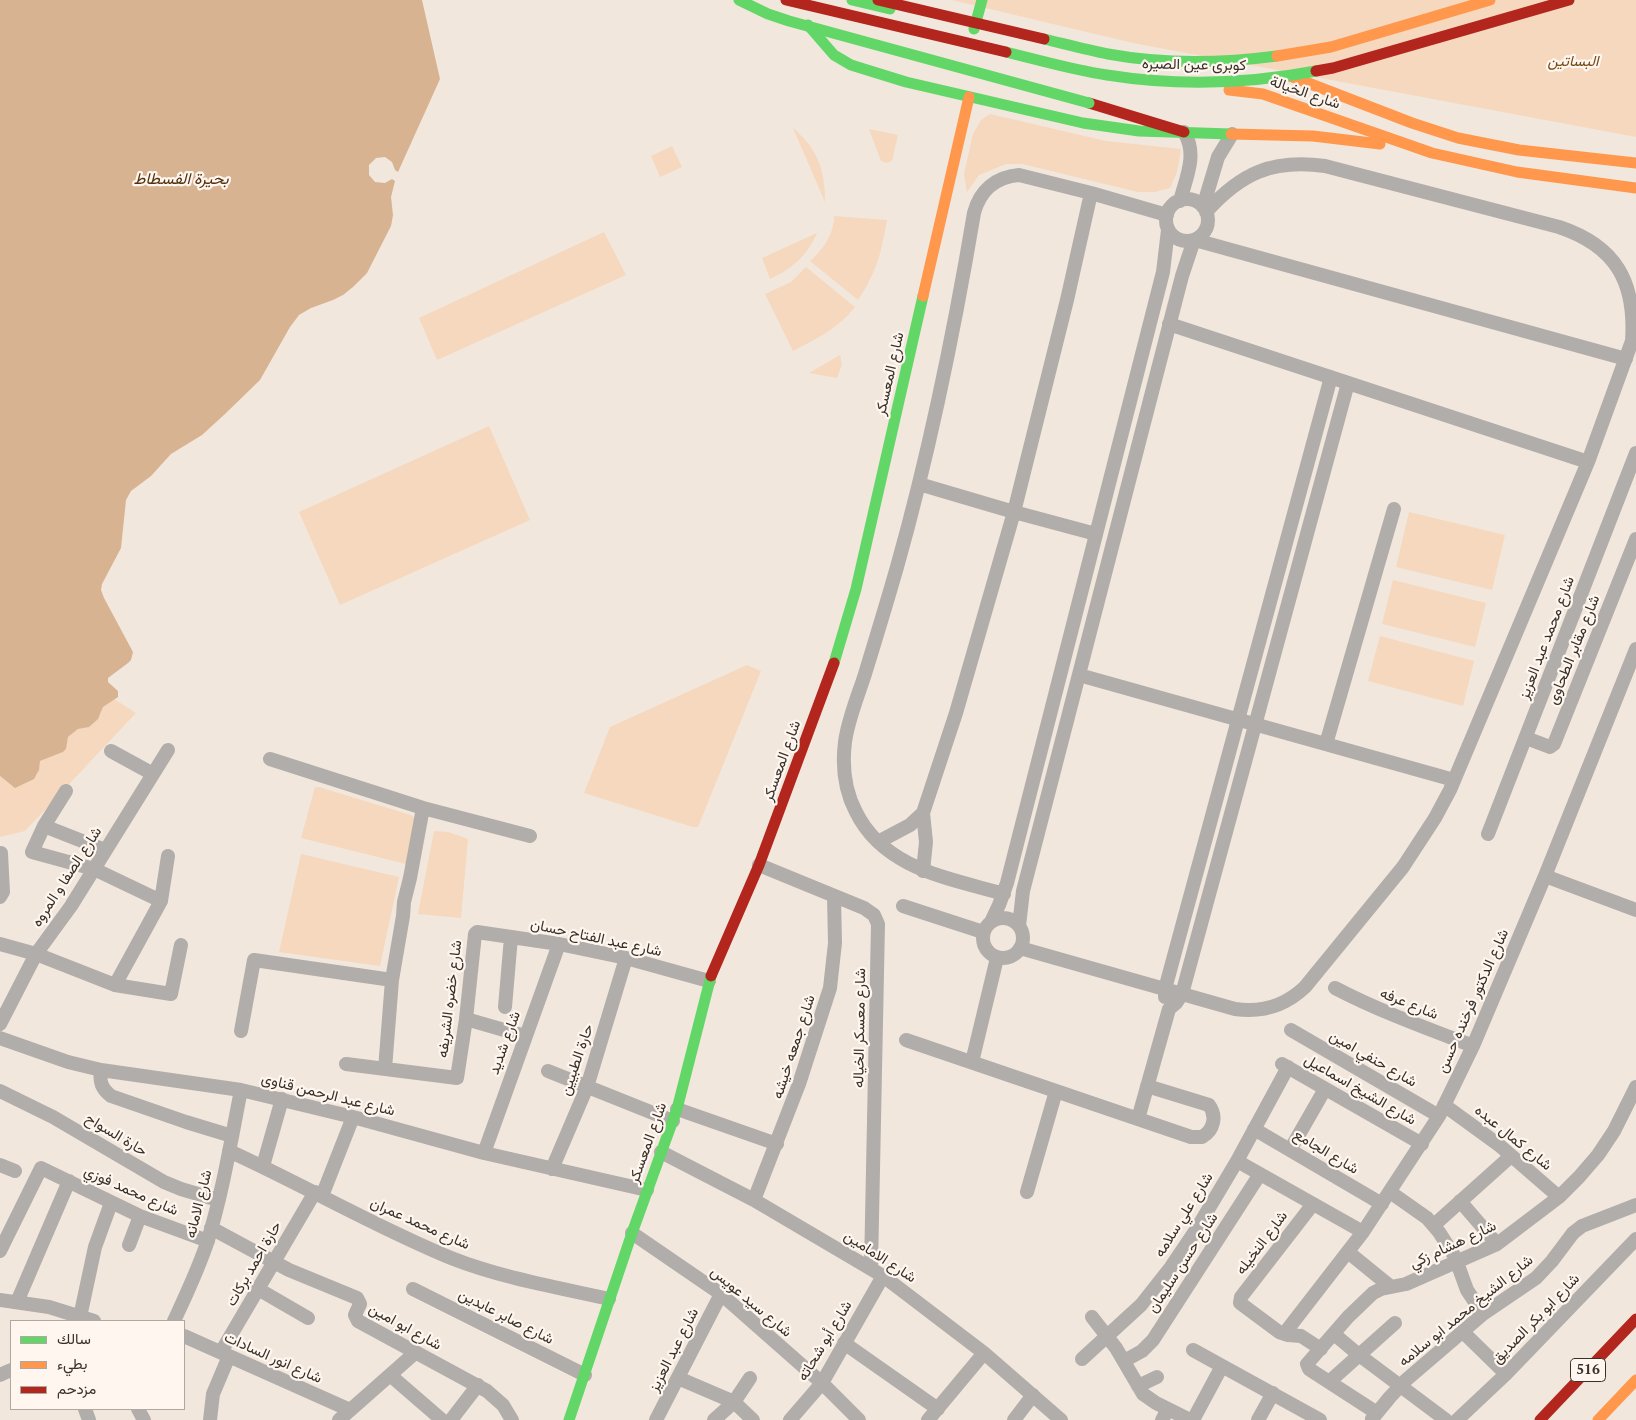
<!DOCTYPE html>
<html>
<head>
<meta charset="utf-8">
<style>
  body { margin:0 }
  #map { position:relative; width:1636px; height:1420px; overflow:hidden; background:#f2e7dd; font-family:"PT Serif",Vazirmatn,serif }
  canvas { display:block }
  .legend { position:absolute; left:10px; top:1320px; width:175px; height:90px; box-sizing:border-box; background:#fef6ef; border:1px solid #afa7a0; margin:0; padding:6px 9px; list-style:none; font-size:15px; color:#38312a }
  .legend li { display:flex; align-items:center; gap:10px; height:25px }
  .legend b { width:25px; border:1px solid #afa7a0 }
</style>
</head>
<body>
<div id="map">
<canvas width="1636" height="1420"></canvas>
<ul class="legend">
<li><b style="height:6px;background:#63d668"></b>سالك</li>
<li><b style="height:6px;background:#ff974d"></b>بطيء</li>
<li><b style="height:6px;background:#b3261e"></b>مزدحم</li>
</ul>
</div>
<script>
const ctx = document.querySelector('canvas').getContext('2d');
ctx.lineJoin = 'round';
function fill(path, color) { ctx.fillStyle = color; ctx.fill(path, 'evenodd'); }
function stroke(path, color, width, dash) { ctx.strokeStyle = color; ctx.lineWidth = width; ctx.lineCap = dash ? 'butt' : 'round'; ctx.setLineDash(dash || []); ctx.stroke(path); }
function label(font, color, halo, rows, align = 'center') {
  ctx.font = font + ' "PT Serif",Vazirmatn,serif'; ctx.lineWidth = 4.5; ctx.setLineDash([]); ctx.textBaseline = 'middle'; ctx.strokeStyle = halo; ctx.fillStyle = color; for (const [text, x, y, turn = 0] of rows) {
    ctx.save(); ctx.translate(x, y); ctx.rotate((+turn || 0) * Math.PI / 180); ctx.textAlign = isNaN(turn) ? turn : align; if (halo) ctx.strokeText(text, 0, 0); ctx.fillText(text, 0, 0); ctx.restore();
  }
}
fill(new Path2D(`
  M 952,0 L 1636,0 L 1636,137 L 1133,43 Z
  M 990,114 L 1106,141 L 1181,149 L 1177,172 L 1170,188 L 1155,192 L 1138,192 L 1022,164 L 1006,164 L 979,175 L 967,192 L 964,174 L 973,134 L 981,120 Z
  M 793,128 C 818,149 825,170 825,202 Z
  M 869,129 L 898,135 L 892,161 L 887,163 L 881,161 Z
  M 672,146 L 682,167 L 660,177 L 651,156 Z
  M 834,216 L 887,220 C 881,253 877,272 858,300 L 810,261 C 823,250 834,234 834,216 Z
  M 604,232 L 626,275 L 437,360 L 419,318 Z
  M 817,233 C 807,256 792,269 770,279 L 762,258 Z
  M 806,267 L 855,307 C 839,328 816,339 793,351 L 765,294 L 791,282 Z
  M 840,355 L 842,364 L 837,378 L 809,373 Z
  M 489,426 L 530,520 L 340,605 L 299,512 Z
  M 1409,512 L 1505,535 L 1492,590 L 1396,567 Z
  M 1393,580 L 1486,603 L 1475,647 L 1382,624 Z
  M 1380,636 L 1474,661 L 1463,706 L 1368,681 Z
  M 747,665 L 761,671 L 698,827 L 693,827 L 584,793 L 610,727 Z
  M 114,699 L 136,713 L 25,831 L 0,837 L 0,776 L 11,785 L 37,775 L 40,761 L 63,752 L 66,749 L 68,737 L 78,729 L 89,727 L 100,715 L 103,707 Z
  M 315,787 L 319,787 L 411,815 L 415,818 L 406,864 L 301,838 Z
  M 434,831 L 448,832 L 468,839 L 461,918 L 418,914 Z
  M 301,854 L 399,877 L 380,966 L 279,952 Z`), '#f5d8bd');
fill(new Path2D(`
  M 0,0 L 422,0 L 440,79 L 398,172 L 395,170 L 392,162 L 385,157 L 376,158 L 369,165 L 369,175 L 375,182 L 385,183 L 392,179 L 395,181 L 391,197 L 393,215 L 391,226 L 367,273 L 353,287 L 343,295 L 333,300 L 311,308 L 299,315 L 290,327 L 260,380 L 225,414 L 202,435 L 171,454 L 151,476 L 131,491 L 126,500 L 121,548 L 102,584 L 101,590 L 104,598 L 133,652 L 131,660 L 128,663 L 108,678 L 108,682 L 118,691 L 118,697 L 103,707 L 98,719 L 89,727 L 78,729 L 68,737 L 66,749 L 63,752 L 40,761 L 39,770 L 34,779 L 15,788 L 0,776 Z`), '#d7b391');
stroke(new Path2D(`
  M1166 220a21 21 0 1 1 42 0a21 21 0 1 1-42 0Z
  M 1180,201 C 1186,178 1198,154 1184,132
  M 1203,207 L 1218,157 L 1232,134
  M 1195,240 L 1626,359
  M 1169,324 L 1588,462
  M 919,484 L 1014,512 L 1096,534
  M 1079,675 L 1454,780
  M 1526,738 L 1550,747 L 1554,744 L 1636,539
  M 1326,744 L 1394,509
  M 111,751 L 153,774
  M 270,759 L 423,808 L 530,836
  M 66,791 L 44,826 L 32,852 L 94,869 L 161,901
  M 44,826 L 105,850
  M 1488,834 L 1636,453
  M 878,842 L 910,825 L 923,813
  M 759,865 L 864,908 L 874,915 L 878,924 L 871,1268
  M 923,871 L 926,842 L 923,813 L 956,713 L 1014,512 L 1067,300 L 1091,193
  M 1545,876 L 1636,910
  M 1004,894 C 949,878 884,869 856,812 C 845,791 842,766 845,742 C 848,719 858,696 865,674 C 876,638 887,602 897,567 C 930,450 954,332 974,213 C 980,190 996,177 1019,175 L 1091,193 L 1167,215
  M 0,897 L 3,892 L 1,853
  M 903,906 L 983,932
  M983 938a20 20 0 1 1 40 0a20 20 0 1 1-40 0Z
  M 991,922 L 999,905 L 1007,883 L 1163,272 L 1168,230
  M 1019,926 L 1023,891 L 1182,276 L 1194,240
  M 0,944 L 36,954 L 115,985 L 171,994 L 181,945
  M 1020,948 L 1235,1009 C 1262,1013 1285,1006 1305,987 L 1403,867 L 1435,818 L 1450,790 L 1588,462 L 1632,341 C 1636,282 1616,246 1559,227 L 1325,166 C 1272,159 1241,173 1206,212
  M 115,985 L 161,901 L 168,856
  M 1335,988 C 1379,1011 1426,1028 1473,1046
  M 1165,997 L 1165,989 L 1331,377
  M 505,1007 L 511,937
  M 466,1019 L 525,1036
  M 0,1024 L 36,954 L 71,906 L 168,750
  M 1291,1030 L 1439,1116
  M 241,1031 L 254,960 L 392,980
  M 0,1038 L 68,1062 L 101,1070 L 241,1090 L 353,1117 L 484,1153 L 647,1190
  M 906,1040 L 1191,1137 L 1202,1137 C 1214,1130 1217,1116 1209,1105 L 1147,1086
  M 972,1062 L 997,958
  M 346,1064 L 457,1078 L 466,1019 L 475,934 L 477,932 L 559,944 L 626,958 L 709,981
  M 1282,1064 L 1422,1144
  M 385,1069 L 392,980 L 403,916 L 404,902 L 410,878 L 423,808
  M 101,1070 C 99,1082 102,1089 111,1096 L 186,1122 L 232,1136
  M 548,1071 L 673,1121
  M 0,1091 L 53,1117 L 164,1182 L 181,1189 L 218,1200
  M 1444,1105 L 1499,1145 L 1559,1197
  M 677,1109 L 777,1144
  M 1138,1119 L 1169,1009 L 1176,1003 L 1182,994 L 1348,383
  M 1254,1129 L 1382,1204
  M 1290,1150 L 1325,1089
  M 229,1151 C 304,1185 375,1227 451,1258 C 502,1278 556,1287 609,1299
  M 661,1152 L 754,1200 L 883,1276 L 984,1353 L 1061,1420
  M 484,1153 L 559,944
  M 1237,1161 L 1363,1232
  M 0,1165 L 15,1171
  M 263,1166 L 282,1099
  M 552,1169 L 587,1087 L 626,958
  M 1027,1192 L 1056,1091
  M 1390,1192 L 1427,1218 L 1439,1232 L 1455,1257 L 1467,1290 L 1483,1314
  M 322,1196 L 353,1117
  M 754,1200 L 799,1084 L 830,988 L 835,943 L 834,897
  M 1460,1201 L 1497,1244
  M 1313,1204 L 1241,1297 L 1240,1303 L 1279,1332 L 1288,1335 L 1301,1336 L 1321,1349
  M 1434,1225 L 1511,1156
  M 211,1228 L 289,1270 L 357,1298 L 360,1304 L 355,1315 L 358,1321 L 487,1391 L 503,1405 L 512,1420
  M 632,1233 L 721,1294 L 822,1383 L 859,1420
  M 129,1245 L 140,1216
  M 0,1251 L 41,1168 L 140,1216 L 208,1241
  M 1348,1252 L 1391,1287
  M 258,1289 L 308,1318
  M 413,1289 L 585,1375
  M 0,1300 L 49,1307 L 94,1321
  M 17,1302 L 69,1181
  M 80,1317 L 95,1247 L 111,1203
  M 1092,1317 L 1116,1348 L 1143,1394 L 1156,1403 L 1190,1420
  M 174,1321 C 186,1295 199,1268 208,1240 C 223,1191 231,1140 241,1090
  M 1463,1332 L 1506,1374
  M 1284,1334 L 1363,1232 L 1439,1116 L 1473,1046 L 1545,876 L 1636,649
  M 1334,1334 L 1359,1355 L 1446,1420
  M 184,1336 L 350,1410
  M 844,1343 L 938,1409
  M 1193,1350 L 1320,1420
  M 221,1352 L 315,1192
  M 1082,1359 L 1141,1305 L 1171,1267 L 1196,1230 L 1237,1161 L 1288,1067
  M 1124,1361 L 1142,1351 L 1153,1340 L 1260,1174
  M 0,1375 L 11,1370
  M 390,1375 L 442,1420
  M 678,1378 L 734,1402 L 753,1420
  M 1329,1382 L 1395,1323
  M 1138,1386 L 1157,1377
  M 85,1409 L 89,1420
  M 138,1409 L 144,1420
  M 1377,1413 L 1309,1369 L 1307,1364 L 1348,1317 L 1373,1293 L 1381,1289 L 1406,1284 L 1497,1244 L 1559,1197 L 1579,1177 L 1598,1155 L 1614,1131 L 1636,1087
  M 1372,1419 L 1390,1397 L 1406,1380 L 1483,1314 L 1536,1278 L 1552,1261 L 1573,1233 L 1582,1226 L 1636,1205
  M 210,1420 L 213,1394 L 229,1356
  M 339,1420 L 416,1352
  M 451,1420 L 478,1385
  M 656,1420 L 721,1294
  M 714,1420 L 734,1402 L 750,1378
  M 790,1420 L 822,1383 L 883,1276
  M 928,1420 L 984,1353
  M 1014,1420 L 1033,1395
  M 1162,1420 L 1168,1409
  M 1193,1420 L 1222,1366
  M 1258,1420 L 1273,1393
  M 1457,1420 L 1506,1374 L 1636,1239`), '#b1adaa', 14);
stroke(new Path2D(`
  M 852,0 L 890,9
  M 808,25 L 834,55 L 851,65 L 906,82 L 1083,123 L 1139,131 L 1231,134
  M 974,29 L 982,0
  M 834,663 L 856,589 L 923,296
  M 569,1420 L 632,1233 L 677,1109 L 711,976`), '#63d668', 11);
stroke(new Path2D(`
  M 1290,76 L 1412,123 L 1458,138 L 1519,150 L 1636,163
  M 1229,90 L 1263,94 L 1432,153 L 1517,172 L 1636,188
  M 1231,134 L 1313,136 L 1380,144
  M 923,296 L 969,97
  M 1598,1420 L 1636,1380`), '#ff974d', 11);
stroke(new Path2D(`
  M 1089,103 L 1184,132
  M 711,976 L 759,865 L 834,663
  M 1540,1420 L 1636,1319`), '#b3261e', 11);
stroke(new Path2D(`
  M 739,0 L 768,14 L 789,21 L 1089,103
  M 1044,39 C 1065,44 1087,50 1108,54 C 1162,64 1223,63 1277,56
  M 1006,52 C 1039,60 1073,70 1107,75 C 1176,86 1247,84 1316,71`), '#63d668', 11);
stroke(new Path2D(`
  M 1277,56 L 1331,47 L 1490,0`), '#ff974d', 11);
stroke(new Path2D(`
  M 786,0 L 1006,52
  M 878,0 L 1044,39
  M 1316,71 L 1333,68 L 1569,0`), '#b3261e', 11);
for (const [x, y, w] of [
  [1588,1370,35]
]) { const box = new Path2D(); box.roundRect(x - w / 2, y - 11.5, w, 23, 4); ctx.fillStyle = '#fef6ef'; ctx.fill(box); stroke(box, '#38312a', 1); }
label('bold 14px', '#38312a', null, [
  ["516",1588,1370]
]);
label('italic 15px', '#764916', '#fef6ef', [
  ["البساتين",1573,62]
]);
label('15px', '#38312a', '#fef6ef', [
  ["كوبرى عين الصيره",1194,65,1],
  ["شارع الخيالة",1305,93,19],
  ["شارع المعسكر",890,374,-77],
  ["شارع محمد عبد العزيز",1547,638,-69],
  ["شارع مقابر الطحاوى",1574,650,-68],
  ["شارع المعسكر",782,761,-70],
  ["شارع الصفا و المروه",67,877,-57],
  ["شارع عبد الفتاح حسان",596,938,12],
  ["شارع خضره الشريفه",450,999,-83],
  ["شارع الدكتور فرخنده حسن",1473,1001,-66],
  ["شارع عرفه",1409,1004,22],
  ["شارع معسكر الخياله",860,1028,-89],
  ["شارع شديد",505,1043,-70],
  ["شارع جمعه خيشه",794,1047,-72],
  ["شارع حنفي امين",1373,1059,30],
  ["حارة الطبيين",577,1060,-71],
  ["شارع الشيخ اسماعيل",1360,1090,30],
  ["شارع عبد الرحمن قناوى",328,1095,14],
  ["حارة السواح",116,1135,31],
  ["شارع كمال عبده",1513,1138,39],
  ["شارع المعسكر",648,1143,-70],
  ["شارع الجامع",1326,1152,31],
  ["شارع محمد فوزي",131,1191,24],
  ["شارع الامانه",199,1204,-76],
  ["شارع علي سلامه",1184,1215,-58],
  ["شارع محمد عمران",420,1224,24],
  ["شارع النخيله",1262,1243,-53],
  ["شارع هشام زكي",1453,1245,-25],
  ["شارع الامامين",880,1257,33],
  ["شارع حسن سليمان",1183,1263,-57],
  ["حارة احمد بركات",254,1264,-60],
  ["شارع سيد عويس",751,1302,40],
  ["شارع الشيخ محمد ابو سلامه",1466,1311,-39],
  ["شارع صابر عابدين",506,1317,27],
  ["شارع ابو بكر الصديق",1536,1319,-46],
  ["شارع ابو امين",405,1327,29],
  ["شارع أبو شحاته",825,1341,-59],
  ["شارع عبد العزيز",674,1350,-63],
  ["شارع انور السادات",273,1358,24]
]);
label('italic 16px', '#51310e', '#fef6ef', [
  ["بحيرة الفسطاط",181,179]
]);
</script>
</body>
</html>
